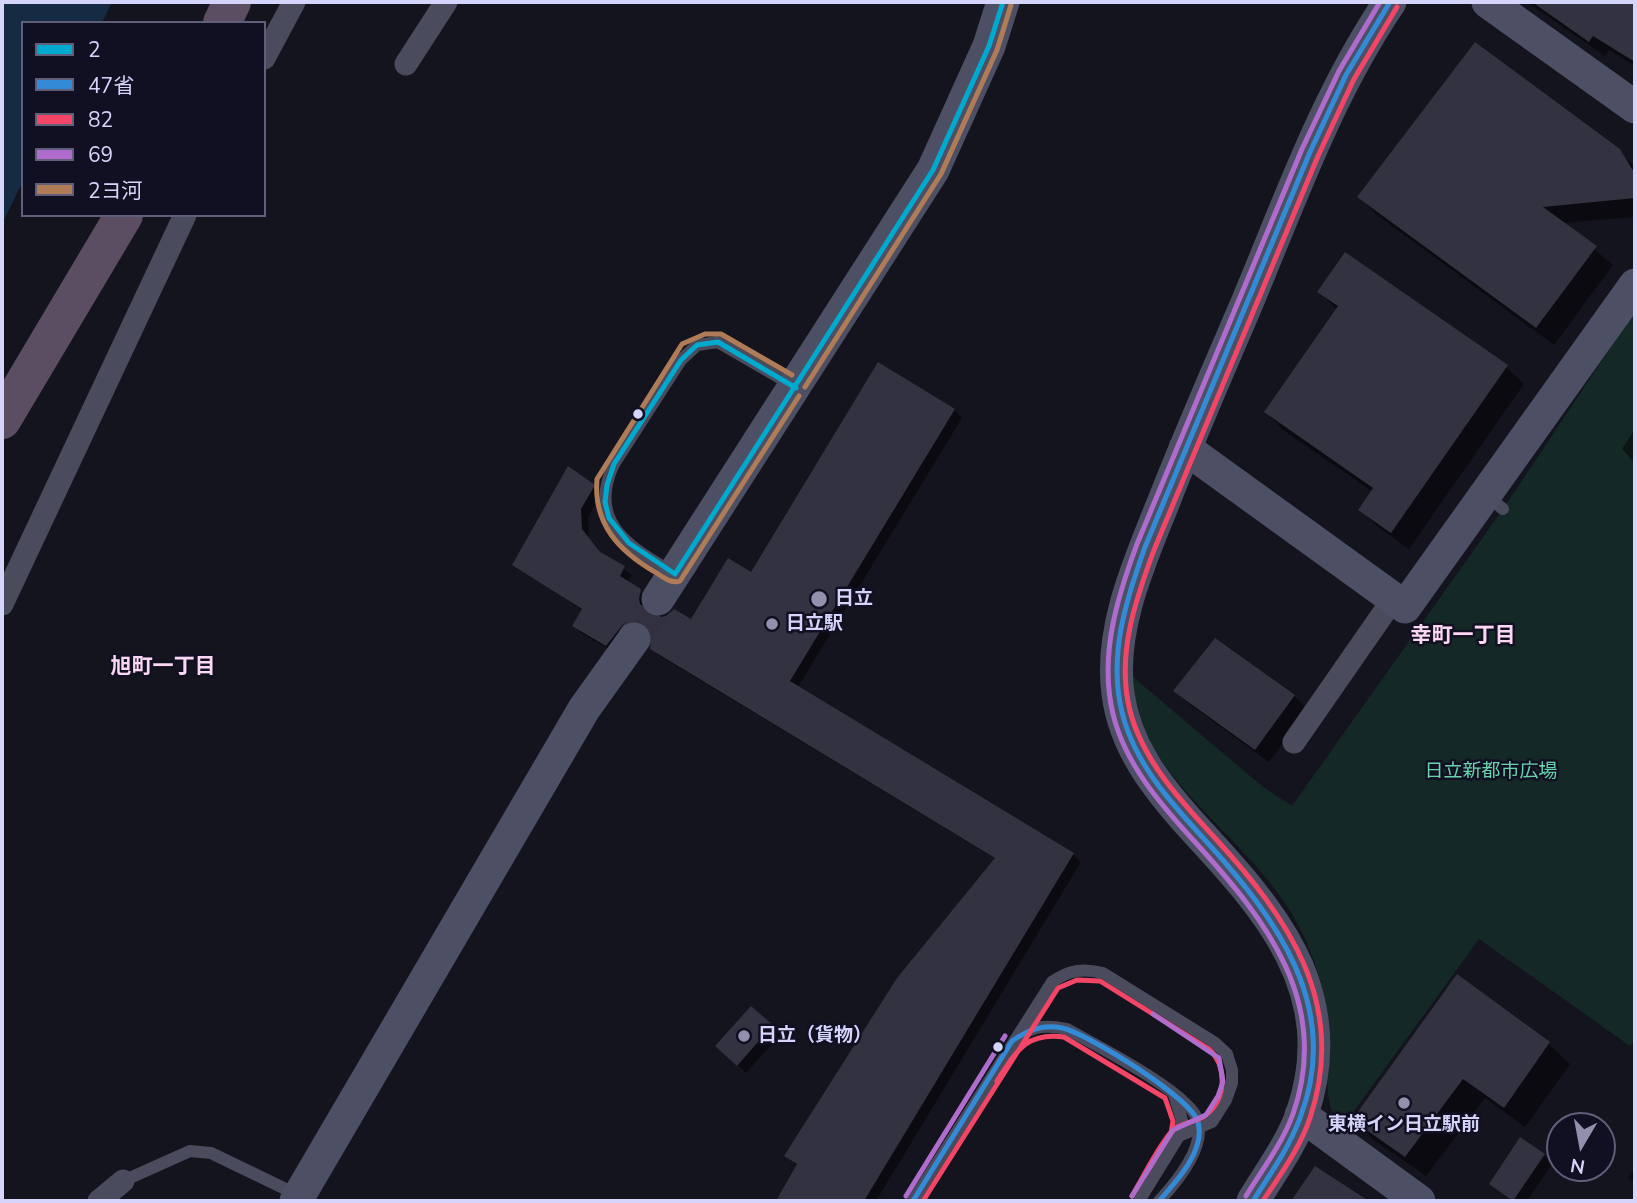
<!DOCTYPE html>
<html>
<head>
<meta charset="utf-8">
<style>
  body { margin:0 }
  #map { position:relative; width:1637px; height:1203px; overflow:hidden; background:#14141e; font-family:"Nunito Sans","Noto Sans JP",sans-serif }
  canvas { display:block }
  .frame { position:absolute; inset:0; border:4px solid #d5d5fb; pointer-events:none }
  .legend { position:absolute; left:21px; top:21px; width:245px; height:196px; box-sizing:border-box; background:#111022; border:2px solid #5f5f79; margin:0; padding:9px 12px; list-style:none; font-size:21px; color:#d5d5fb }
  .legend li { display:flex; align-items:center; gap:14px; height:35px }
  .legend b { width:35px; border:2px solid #5f5f79 }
  .north { position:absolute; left:1546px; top:1112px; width:70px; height:70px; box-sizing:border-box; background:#111022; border:2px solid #5f5f79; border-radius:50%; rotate:190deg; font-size:19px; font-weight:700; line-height:28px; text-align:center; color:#d5d5fb }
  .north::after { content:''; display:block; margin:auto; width:24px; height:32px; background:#9191ae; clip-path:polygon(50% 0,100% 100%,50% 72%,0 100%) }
</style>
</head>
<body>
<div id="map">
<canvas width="1637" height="1203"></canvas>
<div class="frame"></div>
<ul class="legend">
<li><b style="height:9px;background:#00a9ce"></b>2</li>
<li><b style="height:9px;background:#338bd7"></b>47省</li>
<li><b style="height:9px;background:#f34667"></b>82</li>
<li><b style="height:9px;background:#b06ccc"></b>69</li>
<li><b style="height:9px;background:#b07c57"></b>2ヨ河</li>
</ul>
<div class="north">N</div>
</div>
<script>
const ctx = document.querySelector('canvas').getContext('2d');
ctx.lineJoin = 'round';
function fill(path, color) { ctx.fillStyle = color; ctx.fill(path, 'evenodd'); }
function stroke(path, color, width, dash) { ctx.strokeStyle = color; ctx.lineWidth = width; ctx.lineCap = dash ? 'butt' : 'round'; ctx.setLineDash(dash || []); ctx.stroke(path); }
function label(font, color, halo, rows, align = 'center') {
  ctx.font = font + ' "Nunito Sans","Noto Sans JP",sans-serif'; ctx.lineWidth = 5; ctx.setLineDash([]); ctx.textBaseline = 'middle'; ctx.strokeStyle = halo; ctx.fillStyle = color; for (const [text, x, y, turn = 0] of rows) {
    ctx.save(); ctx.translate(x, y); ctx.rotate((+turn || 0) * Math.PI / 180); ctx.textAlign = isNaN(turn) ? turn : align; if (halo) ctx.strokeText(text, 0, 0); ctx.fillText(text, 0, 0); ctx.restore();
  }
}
fill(new Path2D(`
  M 1635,311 L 1635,1039 L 1630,1046 L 1479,939 L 1343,1126 C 1316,1105 1334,1051 1329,1020 C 1325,993 1317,968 1307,943 C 1272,858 1176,805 1137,719 C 1132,708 1134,690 1133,677 L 1263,787 L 1292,806 L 1503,509 Z`), '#142826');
fill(new Path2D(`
  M 2,2 L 112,2 L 102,23 L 23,23 L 23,181 L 2,224 Z`), '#152b43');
fill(new Path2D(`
  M 1527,2 L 1635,2 L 1635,66 L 1609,50 L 1605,56 Z
  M 1619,151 L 1635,167 L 1635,217 L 1563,223 L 1613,265 L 1554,345 L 1377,215 L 1359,197 Z
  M 1319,291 L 1506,367 L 1524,384 L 1409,549 L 1378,527 L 1360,510 L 1373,492 L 1283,430 L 1266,412 L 1337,310 Z
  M 954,410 L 962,418 L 798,687 L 1073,855 L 1081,862 L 876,1201 L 778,1201 L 798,1166 L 786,1156 L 996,859 L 660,656 L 652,648 L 652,629 L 644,627 L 614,652 L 581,633 L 574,626 L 583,611 L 514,564 L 593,486 L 601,494 L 588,517 L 589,539 L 602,555 L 632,575 L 627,583 L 648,599 L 648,614 L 656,620 L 692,621 Z
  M 1635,429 L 1635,463 L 1622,449 Z
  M 1175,691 L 1294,696 L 1307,709 L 1269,762 L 1189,704 Z
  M 1457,977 L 1549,1044 L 1570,1064 L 1525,1127 L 1485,1098 L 1426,1176 L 1374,1140 L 1354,1119 Z
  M 751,1008 L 780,1035 L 746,1073 L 726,1055 Z
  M 1544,1155 L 1552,1164 L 1527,1201 L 1512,1201 L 1491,1184 Z
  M 1635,1167 L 1635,1184 L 1628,1177 Z`), '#0007');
fill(new Path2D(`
  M 1532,2 L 1635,2 L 1635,62 L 1593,36 L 1589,42 Z
  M 1475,42 L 1620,149 L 1635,174 L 1635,198 L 1543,207 L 1597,246 L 1536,328 L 1357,197 Z
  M 1345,252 L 1508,365 L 1391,533 L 1358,510 L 1373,488 L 1264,412 L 1338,306 L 1317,292 Z
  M 878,362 L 955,409 L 790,681 L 1074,853 L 864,1201 L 776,1201 L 797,1164 L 784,1156 L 897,978 L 995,858 L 650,649 L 652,632 L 645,623 L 635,620 L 625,622 L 606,646 L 572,626 L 582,609 L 512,565 L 568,466 L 595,485 L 581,509 L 582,529 L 600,552 L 625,566 L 620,576 L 641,589 L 639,599 L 641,608 L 656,618 L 666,616 L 674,609 L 691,619 L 728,558 L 751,572 Z
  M 1215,638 L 1295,695 L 1255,750 L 1173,691 Z
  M 1457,974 L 1550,1042 L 1504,1108 L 1463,1079 L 1405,1157 L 1352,1120 Z
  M 751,1006 L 773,1025 L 737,1066 L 715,1046 Z
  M 1520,1137 L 1545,1154 L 1513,1201 L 1489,1184 Z
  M 1315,1166 L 1369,1201 L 1291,1201 Z`), '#323240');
stroke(new Path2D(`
  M 634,639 L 658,599`), '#31313f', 33, [33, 17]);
stroke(new Path2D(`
  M 1486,495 L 1503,509
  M 675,574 C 630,547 586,523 614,464 L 681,360 L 697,345 L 718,342 L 792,385
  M 1018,1037 C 1034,1025 1048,1025 1067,1029 C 1095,1045 1191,1093 1198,1121 C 1205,1148 1176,1183 1159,1201
  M 123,1181 L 190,1151 L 211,1153 L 298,1195
  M 913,1201 L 1052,982 C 1069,970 1082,968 1103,973 L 1214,1042 L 1227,1054 L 1232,1070 L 1232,1083 L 1226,1100 L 1212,1122 L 1179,1136
  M 1139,1201 L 1179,1136 L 1182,1120 L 1174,1095`), '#4a4b5d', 12);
stroke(new Path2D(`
  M 264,58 L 294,2
  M 406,64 L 446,2
  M 2,604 L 185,215
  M 1294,742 L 1394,598
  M 99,1201 L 123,1181`), '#4a4b5d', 23);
stroke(new Path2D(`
  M 1488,2 L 1635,107
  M 1185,448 L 1405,607 L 1635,285
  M 658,599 L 933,170 L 989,46 L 1003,2
  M 1301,1115 L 1419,1201
  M 296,1201 L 584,709 L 634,639
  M 1253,1201 C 1270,1173 1291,1145 1302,1114 C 1344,991 1269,909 1192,826 C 1157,787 1125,747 1118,694 C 1109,628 1140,561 1164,501 C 1189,437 1217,373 1244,310 C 1288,206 1326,96 1390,2`), '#4d4f64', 33);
stroke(new Path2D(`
  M 222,23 L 232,2
  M 2,420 L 124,215`), '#5c4e62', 38);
stroke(new Path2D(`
  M 675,574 L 933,170 L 989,46 L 1003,2
  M 675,574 L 629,543 L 609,518 L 605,502 L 607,485 L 614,464 L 681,360 L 697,345 L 718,342 L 796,388`), '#00a9ce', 5);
stroke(new Path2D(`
  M 913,1201 L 1012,1041 C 1028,1030 1043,1024 1062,1028 C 1087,1033 1191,1098 1198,1122 C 1206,1150 1176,1182 1159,1201
  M 1253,1201 C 1270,1174 1289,1148 1300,1118 C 1343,1007 1276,918 1205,840 C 1171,803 1134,763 1122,712 C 1108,656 1126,600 1145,547 L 1310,152 L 1346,75 L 1390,2`), '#338bd7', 5);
stroke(new Path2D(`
  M 997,1081 C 1016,1052 1025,1032 1064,1037 L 1165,1098 L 1173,1121 L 1171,1133 L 1145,1175
  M 923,1201 L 1058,988 L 1077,980 L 1100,981 L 1209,1049 C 1227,1066 1227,1098 1206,1115 C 1196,1123 1180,1122 1171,1132 C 1156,1150 1144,1176 1132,1196
  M 1263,1201 C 1280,1175 1300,1148 1310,1118 C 1348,1004 1289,919 1215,838 C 1181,801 1143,761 1130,711 C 1116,656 1135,601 1154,550 L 1318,156 L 1354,79 L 1397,7`), '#f34667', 5);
stroke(new Path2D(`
  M 906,1196 L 1005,1036
  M 1132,1196 L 1173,1130 L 1206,1115 L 1218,1096 L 1223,1082 L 1219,1058 L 1153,1014
  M 1246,1196 C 1262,1170 1282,1144 1293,1114 C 1332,1003 1266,920 1195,842 C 1161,805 1125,764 1113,714 C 1099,656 1117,598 1137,544 L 1302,149 L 1339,71 L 1380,2`), '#b06ccc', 5);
stroke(new Path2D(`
  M 792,375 L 721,334 L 705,334 L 682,344 L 597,479 C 593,524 619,551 655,572 C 663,577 671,584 680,581 L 799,396
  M 805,387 L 941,174 L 997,50 L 1011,5`), '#b07c57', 5);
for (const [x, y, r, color] of [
  [638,414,6,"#d5d5fb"],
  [819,599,9,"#9191ae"],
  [772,624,7,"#9191ae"],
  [744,1036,7,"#9191ae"],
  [998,1047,6,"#d5d5fb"],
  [1404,1103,7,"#9191ae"]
]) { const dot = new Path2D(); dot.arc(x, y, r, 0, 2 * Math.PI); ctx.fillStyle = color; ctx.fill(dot); stroke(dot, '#111022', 2.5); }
label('bold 19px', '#d5d5fb', '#111022', [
  ["日立",835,599],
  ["日立駅",786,624],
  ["日立（貨物）",758,1036],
  ["東横イン日立駅前",1404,1125,"center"]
], 'left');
label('19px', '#68d3ac', '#111022', [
  ["日立新都市広場",1491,772]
]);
label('bold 21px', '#fbd7f2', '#111022', [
  ["幸町一丁目",1463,637],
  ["旭町一丁目",163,668]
]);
</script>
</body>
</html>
